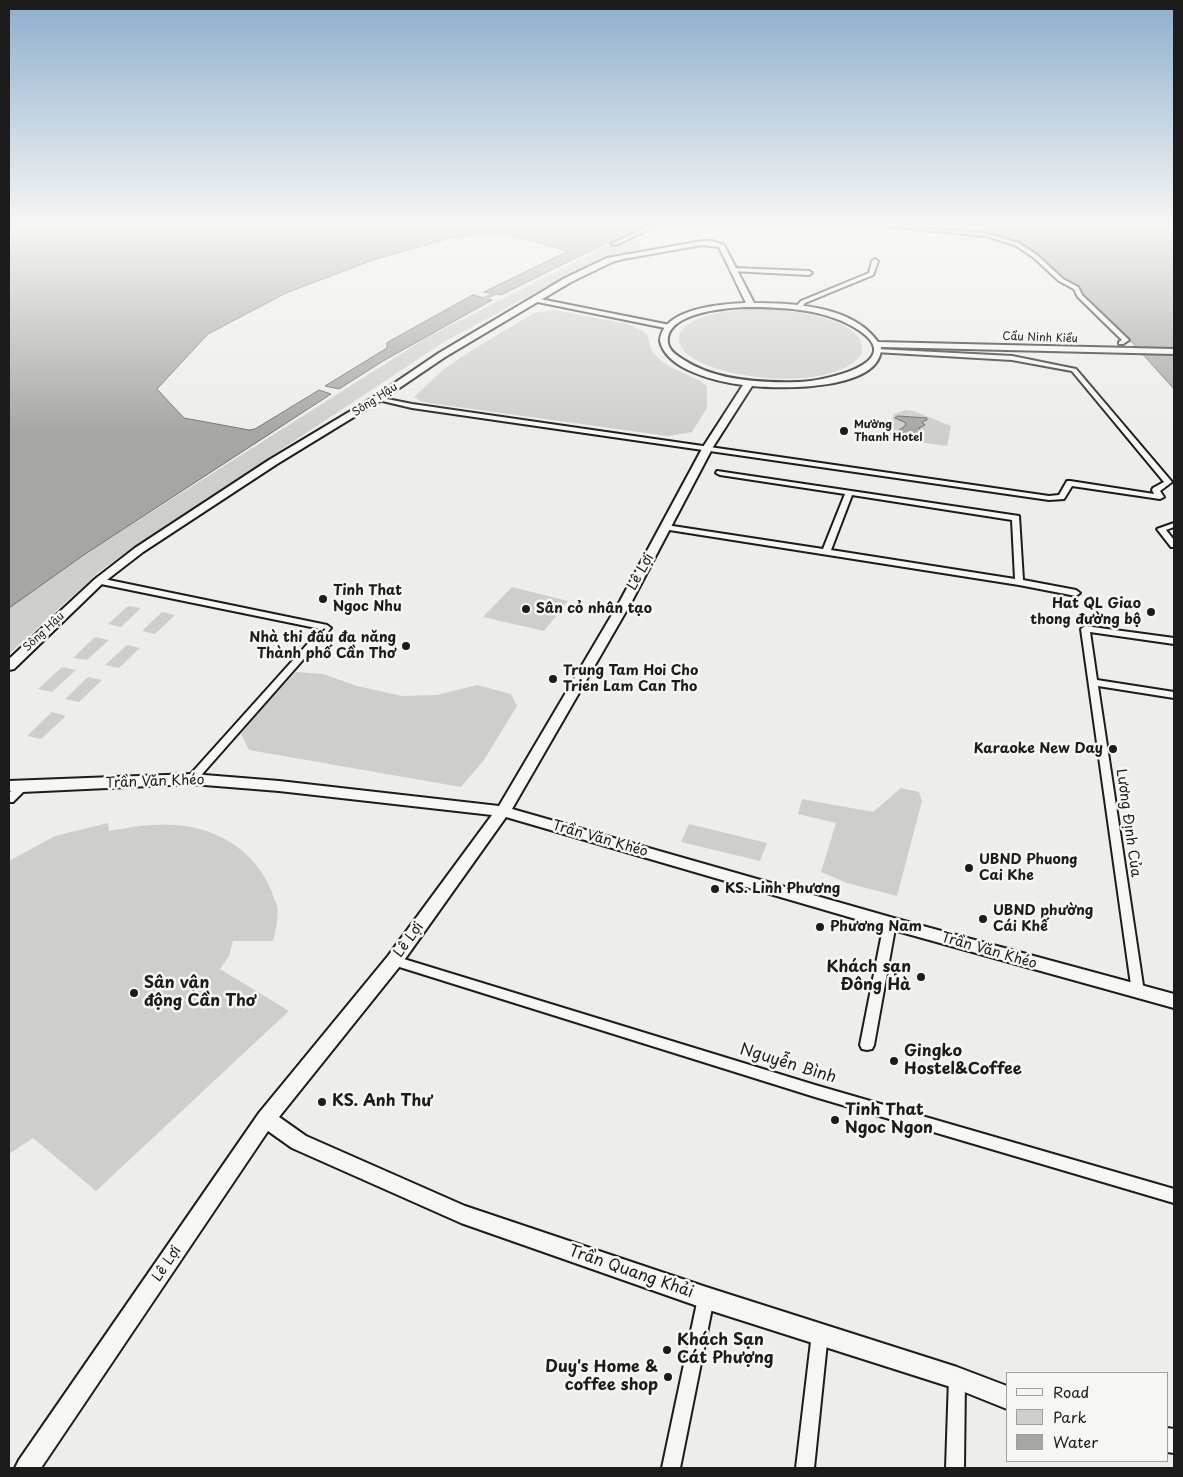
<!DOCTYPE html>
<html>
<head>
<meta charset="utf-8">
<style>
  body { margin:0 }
  #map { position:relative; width:1183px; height:1477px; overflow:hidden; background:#edede9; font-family:"Playpen Sans",sans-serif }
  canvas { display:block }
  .frame { position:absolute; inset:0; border:10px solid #1c1c1c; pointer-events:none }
  .legend { position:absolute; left:1006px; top:1372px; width:162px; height:90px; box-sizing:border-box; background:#f6f6f2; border:1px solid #9f9f9c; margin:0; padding:6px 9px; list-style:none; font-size:15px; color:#1c1c1c }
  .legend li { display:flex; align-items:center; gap:10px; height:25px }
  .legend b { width:25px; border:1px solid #9f9f9c }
</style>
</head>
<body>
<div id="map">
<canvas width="1183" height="1477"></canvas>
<div class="frame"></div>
<ul class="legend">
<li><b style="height:6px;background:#f6f6f2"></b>Road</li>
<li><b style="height:14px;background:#cececb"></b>Park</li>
<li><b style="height:14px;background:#a6a6a3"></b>Water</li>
</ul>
</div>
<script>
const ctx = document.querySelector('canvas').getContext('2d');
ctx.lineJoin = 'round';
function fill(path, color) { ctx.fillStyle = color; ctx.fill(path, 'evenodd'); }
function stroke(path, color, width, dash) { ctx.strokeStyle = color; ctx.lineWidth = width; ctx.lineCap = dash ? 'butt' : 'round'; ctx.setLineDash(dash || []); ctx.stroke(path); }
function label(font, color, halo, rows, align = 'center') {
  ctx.font = font + ' "Playpen Sans",sans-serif'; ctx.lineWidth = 5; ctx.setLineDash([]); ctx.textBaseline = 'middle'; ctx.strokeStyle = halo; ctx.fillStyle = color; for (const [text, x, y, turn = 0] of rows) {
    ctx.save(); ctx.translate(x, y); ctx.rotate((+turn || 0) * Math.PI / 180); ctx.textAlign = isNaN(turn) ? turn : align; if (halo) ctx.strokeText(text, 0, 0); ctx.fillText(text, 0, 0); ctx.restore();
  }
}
fill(new Path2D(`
  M 624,237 L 631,239 L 647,249 L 607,257 L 579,269 L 444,342 L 132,548 L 100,571 L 9,654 L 9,608 L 85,554 L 426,338 Z
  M 769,309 C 792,311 869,319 862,353 C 838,392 722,381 690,356 C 684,352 678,345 679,337 C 684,311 749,309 769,309 Z
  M 554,310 L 628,324 L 644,332 L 648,336 C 651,369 686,369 707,386 L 707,408 L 692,432 L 668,436 L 422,402 L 414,397 L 444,369 L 469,352 L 534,313 Z
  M 906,410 L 914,411 L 951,426 L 947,446 L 883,437 L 886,421 L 892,421 L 894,414 Z
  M 512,587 L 568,601 L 544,631 L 483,617 Z
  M 128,606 L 141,608 L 121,627 L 108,624 Z
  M 162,612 L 175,615 L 155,634 L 142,631 Z
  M 95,637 L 109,640 L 87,660 L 73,658 Z
  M 127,645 L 140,648 L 119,668 L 105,665 Z
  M 62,667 L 76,670 L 52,692 L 38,689 Z
  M 296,672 L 323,674 L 357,686 L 402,696 L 437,695 L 477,685 L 511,694 L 517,706 L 484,760 L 461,787 L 249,750 L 241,734 L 263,707 Z
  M 88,677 L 102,680 L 79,702 L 65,699 Z
  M 52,712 L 66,716 L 41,739 L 27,736 Z
  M 901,788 L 919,792 L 922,801 L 897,896 L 847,883 L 821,872 L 836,823 L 798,814 L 802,799 L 873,812 Z
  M 108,823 L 109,831 C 131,827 154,823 177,825 C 220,829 256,852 272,892 C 273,897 276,902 277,906 C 279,918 276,929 273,941 L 233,941 L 229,956 L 220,969 L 289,1011 L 96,1191 L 33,1138 L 9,1154 L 9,861 L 55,836 Z
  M 689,824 L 767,843 L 760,861 L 681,842 Z`), '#cececb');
const water = new Path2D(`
  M 9,226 L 649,226 L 608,242 L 501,295 L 484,292 L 568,251 L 500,233 L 450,238 L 373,260 L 286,293 L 208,334 L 157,389 L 184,418 L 249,430 L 255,429 L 319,390 L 331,394 L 85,554 L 9,608 Z
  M 908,226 L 1174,226 L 1174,389 L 1120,329 L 1082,296 L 1079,287 L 1063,279 L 1013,238 L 982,232 Z
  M 473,295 L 492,300 L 383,361 L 339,389 L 325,386 L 387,348 L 387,343 Z
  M 898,416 L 927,418 L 927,420 L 922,422 L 925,425 L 919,428 L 924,435 L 916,436 L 900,432 L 899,430 L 905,426 L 906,423 L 895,418 Z`);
fill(water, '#a6a6a3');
stroke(water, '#6f6f6d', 1);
fill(new Path2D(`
  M 508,285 L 513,286 L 474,306 L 468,305 Z`), '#a6a6a3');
stroke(new Path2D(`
  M 607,226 L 630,234`), '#535352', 1, [4, 2.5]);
const street = new Path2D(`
  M 650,226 L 656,226 L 616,245 L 611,244 Z
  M 884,226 L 983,233 L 1019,243 L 1037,255 L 1063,279 L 1078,287 L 1082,295 L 1129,340 L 1123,344 L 1119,344 L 1119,342 L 1122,340 L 1078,297 L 1074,289 L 1059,281 L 1033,257 L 1015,245 L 986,236 Z
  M 875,259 L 878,261 L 873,275 L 805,303 L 800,309 L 795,308 L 801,301 L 869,273 L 872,261 Z
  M 734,268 L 809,271 L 812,273 L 809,275 L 732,271 L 732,269 Z
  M 535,298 L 670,325 L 673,327 L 670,329 L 533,301 L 533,299 Z
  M 877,349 L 1012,356 L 1076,369 L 1172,482 L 1160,491 L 1164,497 L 1160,499 L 1072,486 L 1064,499 L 1049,500 L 412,408 L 374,399 L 377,397 L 412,404 L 1049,496 L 1059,495 L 1067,481 L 1070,481 L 1154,494 L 1152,490 L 1153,488 L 1164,482 L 1072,371 L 1012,360 L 875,352 L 874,351 Z
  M 717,471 L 1019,516 L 1023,580 L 1076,590 L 1080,593 L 1076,596 L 1019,585 L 663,529 L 663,525 L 666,525 L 823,549 L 845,494 L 720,475 L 716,473 ZM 852,495 L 1012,520 L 1015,579 L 831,550 Z
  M 1174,523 L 1174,527 L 1166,530 L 1174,540 L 1174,547 L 1171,547 L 1157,529 Z
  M 99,578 L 327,625 L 331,628 L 196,781 L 192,782 L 187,779 L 188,777 L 321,629 L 96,583 L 96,579 Z
  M 1085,626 L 1174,638 L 1174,644 L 1090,632 L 1097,680 L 1174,692 L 1174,698 L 1098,686 L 1144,992 L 1142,996 L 1138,997 L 1134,996 L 1132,992 L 1081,629 Z
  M 22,784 L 27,787 L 26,789 L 13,802 L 9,802 L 9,793 L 18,785 Z
  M 890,919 L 894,920 L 896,923 L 874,1045 L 872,1049 L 867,1050 L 862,1049 L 860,1045 L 884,923 L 886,920 Z
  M 394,956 L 815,1085 L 1174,1189 L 1174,1203 L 815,1097 L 390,964 L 388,961 L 390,958 Z
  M 706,1290 L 712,1293 L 714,1298 L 680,1468 L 662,1468 L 698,1298 L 700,1293 Z
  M 820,1325 L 826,1327 L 828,1333 L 814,1468 L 796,1468 L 812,1333 L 814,1327 Z
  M 957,1370 L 963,1372 L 965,1378 L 964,1468 L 946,1468 L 949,1378 L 951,1372 Z`);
const secondary = new Path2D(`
  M 702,241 L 712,241 L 724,245 L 754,303 C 794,303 853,306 878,342 L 1174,349 L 1174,354 L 881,347 C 882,391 780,389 752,386 L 713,447 L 632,601 L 512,809 L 897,919 L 1174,994 L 1174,1008 L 897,931 L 506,817 L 400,966 L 279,1117 L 306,1136 L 465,1206 L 706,1287 L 957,1367 L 1007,1386 L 1007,1409 L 957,1389 L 706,1309 L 461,1223 L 292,1148 L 268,1131 L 41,1468 L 15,1468 L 19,1460 L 259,1113 L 388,956 L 492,815 L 279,791 L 192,784 L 22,792 L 9,791 L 9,781 L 192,774 L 279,781 L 499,806 L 620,601 L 703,447 L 743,385 C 718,382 666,370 660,341 C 662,308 722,304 746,303 L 719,247 L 702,245 L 623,259 L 612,262 L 571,282 L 445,357 L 380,401 L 277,464 L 143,552 L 103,583 L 14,669 L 9,670 L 9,659 L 95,579 L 135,548 L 269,460 L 374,397 L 439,353 L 565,278 L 607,258 ZM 746,307 C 784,307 828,309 860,331 C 908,364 820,382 798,382 C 762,383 716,381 684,360 C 676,355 666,349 668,337 C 673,312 726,308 746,307 Z
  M 1167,1428 L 1174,1429 L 1174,1453 L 1167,1452 Z`);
stroke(street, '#1c1c1c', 4);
stroke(secondary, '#1c1c1c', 4);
fill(street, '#f6f6f2');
fill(secondary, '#f6f6f2');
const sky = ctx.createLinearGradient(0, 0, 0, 433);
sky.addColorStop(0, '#8daecc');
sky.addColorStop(0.52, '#f7f7f5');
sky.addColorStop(1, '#f7f7f500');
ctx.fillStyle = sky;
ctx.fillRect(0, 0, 1183, 433);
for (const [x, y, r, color] of [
  [844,431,5,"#1c1c1c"],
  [323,599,5,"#1c1c1c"],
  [526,609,5,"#1c1c1c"],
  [1151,612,5,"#1c1c1c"],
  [406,646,5,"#1c1c1c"],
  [553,679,5,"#1c1c1c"],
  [1113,749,5,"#1c1c1c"],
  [969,868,5,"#1c1c1c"],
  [715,889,5,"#1c1c1c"],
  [983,919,5,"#1c1c1c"],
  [820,927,5,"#1c1c1c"],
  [921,977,5,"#1c1c1c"],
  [134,993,5,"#1c1c1c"],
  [894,1061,5,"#1c1c1c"],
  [322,1102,5,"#1c1c1c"],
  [835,1120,5,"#1c1c1c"],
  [667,1350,5,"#1c1c1c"],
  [668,1377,5,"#1c1c1c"]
]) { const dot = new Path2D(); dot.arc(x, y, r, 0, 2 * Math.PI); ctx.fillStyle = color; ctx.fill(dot); stroke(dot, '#f6f6f2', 2); }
label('11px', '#1c1c1c', '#f6f6f2', [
  ["Cầu Ninh Kiều",1040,338,2],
  ["Sông Hậu",375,400,-33],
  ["Sông Hậu",44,632,-43]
]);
label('bold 11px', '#1c1c1c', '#f6f6f2', [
  ["Mường",854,425],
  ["Thanh Hotel",854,438]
], 'left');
label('14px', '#1c1c1c', '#f6f6f2', [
  ["Lê Lợi",641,572,-61],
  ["Trần Văn Khéo",155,782,-2],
  ["Lương Định Của",1128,823,82],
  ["Trần Văn Khéo",600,839,16],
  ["Lê Lợi",409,940,-54],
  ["Trần Văn Khéo",989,951,16],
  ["Lê Lợi",167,1264,-56]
]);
label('bold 14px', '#1c1c1c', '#f6f6f2', [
  ["Tinh That",333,591],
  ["Ngoc Nhu",333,607],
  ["Hat QL Giao",1141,604,"right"],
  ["thong đường bộ",1141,620,"right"],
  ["Sân cỏ nhân tạo",536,609],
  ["Nhà thi đấu đa năng",396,638,"right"],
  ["Thành phố Cần Thơ",396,654,"right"],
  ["Trung Tam Hoi Cho",563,671],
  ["Trien Lam Can Tho",563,687],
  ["Karaoke New Day",1103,749,"right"],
  ["UBND Phuong",979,860],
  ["Cai Khe",979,876],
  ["KS. Linh Phương",725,889],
  ["UBND phường",993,911],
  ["Cái Khế",993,927],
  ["Phương Nam",830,927]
], 'left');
label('bold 16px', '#1c1c1c', '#f6f6f2', [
  ["Khách sạn",911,968,"right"],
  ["Đông Hà",911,986,"right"],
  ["Sân vận",144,984],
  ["động Cần Thơ",144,1002],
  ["Gingko",904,1052],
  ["Hostel&Coffee",904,1070],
  ["KS. Anh Thư",332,1102],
  ["Tinh That",845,1111],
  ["Ngoc Ngon",845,1129],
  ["Khách Sạn",677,1341],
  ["Cát Phượng",677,1359],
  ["Duy's Home &",658,1368,"right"],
  ["coffee shop",658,1386,"right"]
], 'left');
label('16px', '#1c1c1c', '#f6f6f2', [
  ["Nguyễn Bình",788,1064,17],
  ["Trần Quang Khải",631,1272,19]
]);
</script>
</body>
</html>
